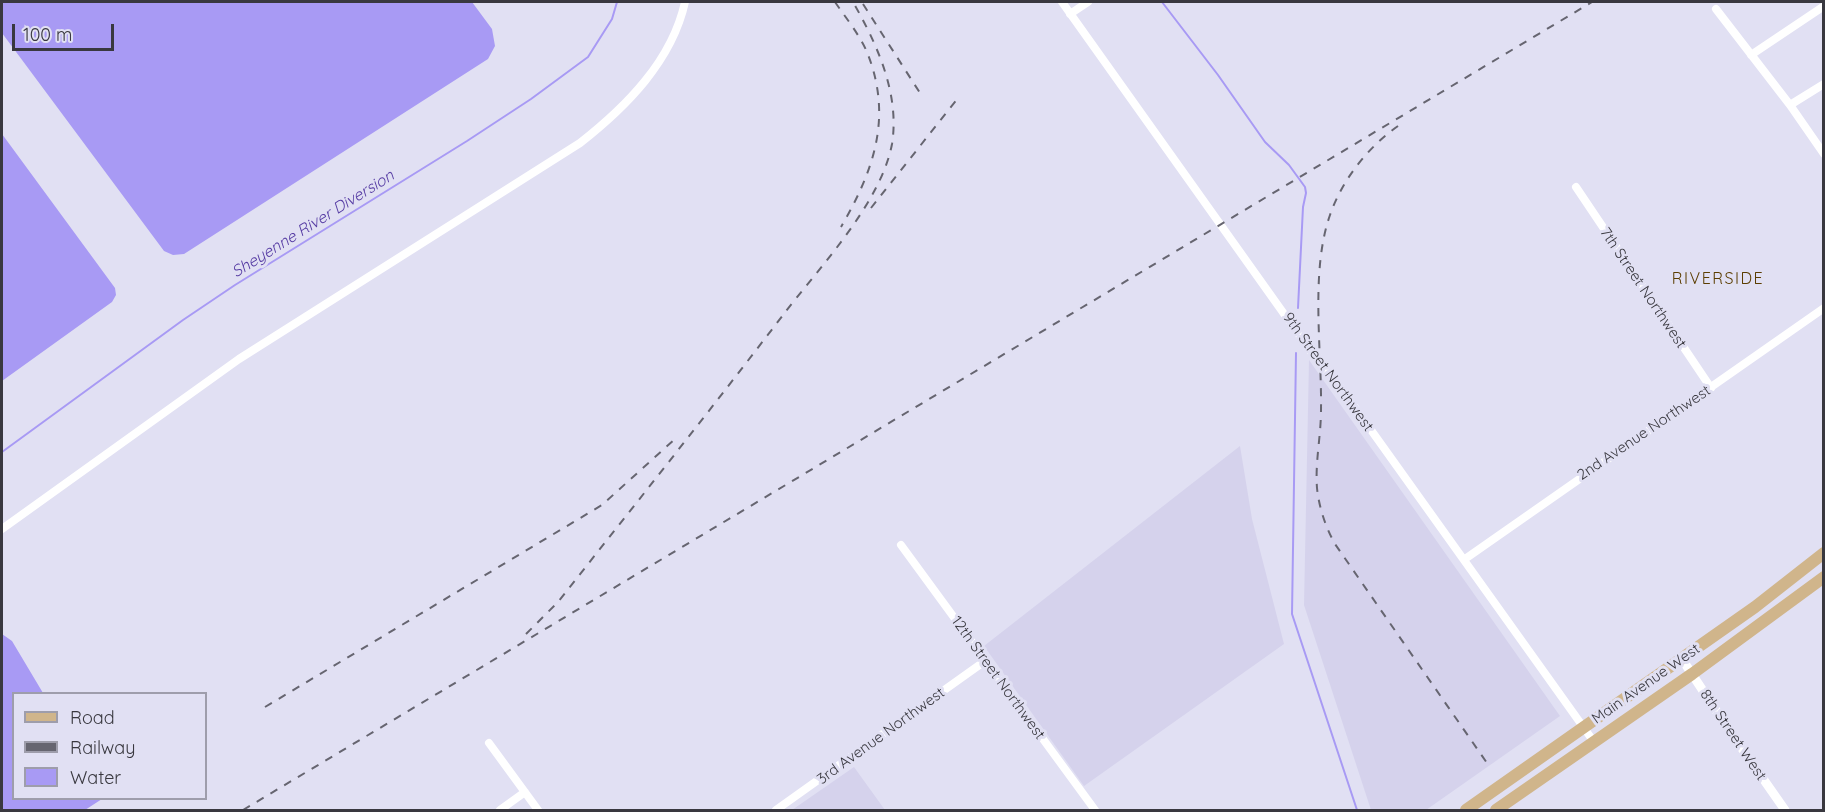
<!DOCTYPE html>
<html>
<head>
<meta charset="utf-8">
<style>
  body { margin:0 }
  #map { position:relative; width:1825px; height:812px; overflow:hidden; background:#e1e0f3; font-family:Quicksand,sans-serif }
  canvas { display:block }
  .frame { position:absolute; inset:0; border:3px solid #39383f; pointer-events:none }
  .legend { position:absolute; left:12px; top:692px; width:195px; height:108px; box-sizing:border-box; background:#e1e0f3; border:2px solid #9e9dab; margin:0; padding:8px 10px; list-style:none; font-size:18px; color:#39383f }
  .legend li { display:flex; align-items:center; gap:12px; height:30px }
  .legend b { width:30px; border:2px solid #9e9dab }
  .scale { position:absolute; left:12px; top:24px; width:102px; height:27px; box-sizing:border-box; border:3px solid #39383f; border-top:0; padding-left:8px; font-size:18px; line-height:21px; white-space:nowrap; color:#39383f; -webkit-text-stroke:4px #e1e0f3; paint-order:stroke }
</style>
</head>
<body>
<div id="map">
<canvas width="1825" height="812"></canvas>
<div class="frame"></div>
<ul class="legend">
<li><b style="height:8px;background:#d0b58b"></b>Road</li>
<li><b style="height:8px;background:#666570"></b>Railway</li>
<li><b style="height:16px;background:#a89af4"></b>Water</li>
</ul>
<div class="scale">100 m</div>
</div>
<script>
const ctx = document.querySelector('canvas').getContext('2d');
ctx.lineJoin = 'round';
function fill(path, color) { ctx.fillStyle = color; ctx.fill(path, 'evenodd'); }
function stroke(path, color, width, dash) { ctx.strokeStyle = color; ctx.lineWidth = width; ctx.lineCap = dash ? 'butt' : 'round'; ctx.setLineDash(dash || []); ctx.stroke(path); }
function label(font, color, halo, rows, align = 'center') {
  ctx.font = font + ' Quicksand,sans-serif'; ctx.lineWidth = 6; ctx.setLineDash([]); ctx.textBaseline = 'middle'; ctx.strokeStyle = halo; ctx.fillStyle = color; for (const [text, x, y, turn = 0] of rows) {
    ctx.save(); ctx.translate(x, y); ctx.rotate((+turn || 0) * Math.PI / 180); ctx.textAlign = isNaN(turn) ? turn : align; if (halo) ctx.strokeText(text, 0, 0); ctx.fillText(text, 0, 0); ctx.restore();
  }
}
fill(new Path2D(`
  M 1309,360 L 1560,716 L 1426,810 L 1371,810 L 1304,605 Z
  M 1240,446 L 1252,519 L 1284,644 L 1084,786 L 984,646 Z
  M 854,767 L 885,810 L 792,810 Z`), '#d5d2ec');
fill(new Path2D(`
  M 2,2 L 472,2 L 492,29 L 495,46 L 488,59 L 184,254 L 173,255 L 164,251 L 2,33 Z
  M 2,134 L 115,288 L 116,295 L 112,302 L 2,381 Z
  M 2,634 L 12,641 L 43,693 L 14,694 L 14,798 L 102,799 L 85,810 L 2,810 Z`), '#a89af4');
stroke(new Path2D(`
  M 1162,2 L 1218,75 L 1265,142 L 1289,165 L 1305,187 L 1306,193 L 1303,207 L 1298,308
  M 1296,353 L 1292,614 L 1357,810
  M 2,452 L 183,320 L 235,285 L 467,141 L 531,99 L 588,57 L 612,19 L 617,2`), '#a89af4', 2);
stroke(new Path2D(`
  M 1062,2 L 1319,363 L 1341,388 L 1594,742
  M 1716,9 L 1790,105 L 1824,154
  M 1070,14 L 1088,2
  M 1751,55 L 1824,6
  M 1790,105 L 1824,84
  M 1576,187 L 1711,388
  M 2,529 L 239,359 L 580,143 C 626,107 672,61 685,2
  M 901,545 L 1095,810
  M 1465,559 L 1824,308
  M 489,743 L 538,810
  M 500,810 L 525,792
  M 776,810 L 985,661`), '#fff', 8);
stroke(new Path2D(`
  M 1682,659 L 1729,730 L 1785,810`), '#fff', 9);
stroke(new Path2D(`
  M 1466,810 L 1755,607 L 1824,553
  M 1496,810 L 1692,674 L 1824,577`), '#d0b58b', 12);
stroke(new Path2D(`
  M 835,2 C 846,18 859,34 867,52 C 893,117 874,170 841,227
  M 863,4 L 920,93
  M 1398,126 C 1368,147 1342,180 1330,215 C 1310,272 1322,350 1321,410 C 1321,436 1315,462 1317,488 C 1319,507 1325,526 1335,544 L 1487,763
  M 871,208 L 958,98
  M 526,634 L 558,602 C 633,507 709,412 783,315 C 819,268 881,203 892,144 C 900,94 877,44 853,2
  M 265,707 L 602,505 L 676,438
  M 243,810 L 1592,2`), '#666570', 2, [8, 8]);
label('15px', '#39383f', '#e1e0f3', [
  ["7th Street Northwest",1643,288,56],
  ["9th Street Northwest",1328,372,54],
  ["2nd Avenue Northwest",1644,433,-34],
  ["12th Street Northwest",998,678,54],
  ["Main Avenue West",1646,684,-35],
  ["8th Street West",1733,735,56],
  ["3rd Avenue Northwest",881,736,-36]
]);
label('italic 16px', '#573da4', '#e1e0f3', [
  ["Sheyenne River Diversion",313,224,-32]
]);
ctx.letterSpacing = '1.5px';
label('16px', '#5b3d01', '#e1e0f3', [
  ["RIVERSIDE",1718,279]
]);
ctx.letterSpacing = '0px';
</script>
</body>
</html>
